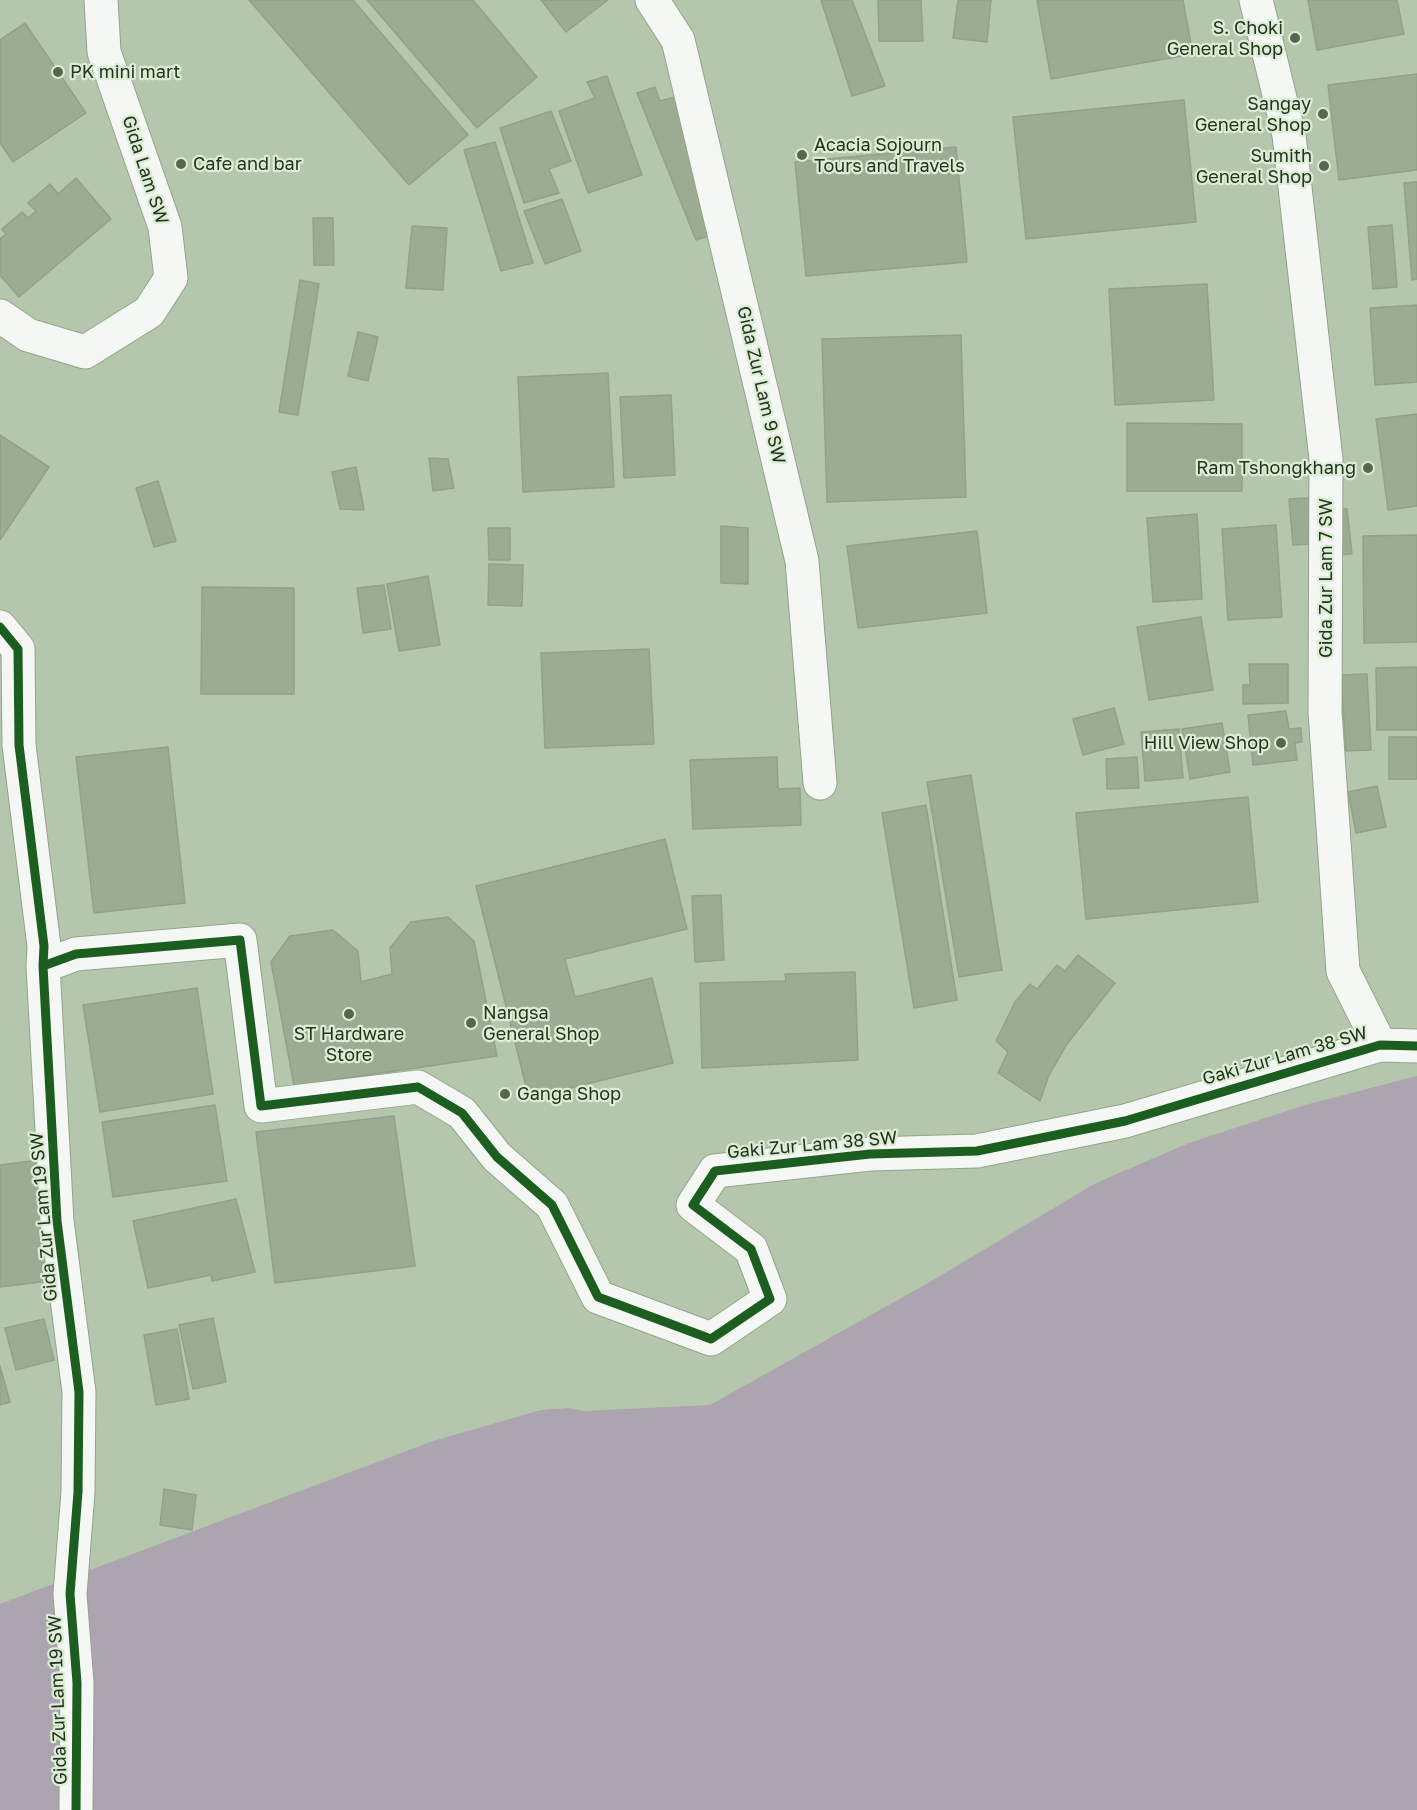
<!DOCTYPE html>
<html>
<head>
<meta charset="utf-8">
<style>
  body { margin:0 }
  canvas { display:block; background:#b4c7ac }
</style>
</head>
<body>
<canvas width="1417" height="1810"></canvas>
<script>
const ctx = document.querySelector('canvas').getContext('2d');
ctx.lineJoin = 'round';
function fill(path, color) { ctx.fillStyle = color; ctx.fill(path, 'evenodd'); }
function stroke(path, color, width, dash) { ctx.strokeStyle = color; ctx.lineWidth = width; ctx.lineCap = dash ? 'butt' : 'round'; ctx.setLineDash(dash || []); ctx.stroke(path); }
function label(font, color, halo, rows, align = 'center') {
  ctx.font = font + ' "Golos Text",sans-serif'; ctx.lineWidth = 4.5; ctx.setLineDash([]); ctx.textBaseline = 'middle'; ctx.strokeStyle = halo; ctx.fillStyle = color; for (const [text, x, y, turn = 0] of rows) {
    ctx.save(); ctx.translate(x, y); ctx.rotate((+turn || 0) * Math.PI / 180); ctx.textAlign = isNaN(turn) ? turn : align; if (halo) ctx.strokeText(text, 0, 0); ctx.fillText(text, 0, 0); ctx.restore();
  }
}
fill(new Path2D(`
  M 1417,1076 L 1417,1810 L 0,1810 L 0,1604 L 433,1441 L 541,1410 L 569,1408 L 584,1411 L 710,1405 L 928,1283 L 1096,1183 L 1189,1143 L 1305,1105 Z`), '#aca4ae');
const building = new Path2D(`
  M 249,0 L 353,0 L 468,135 L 409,185 Z
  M 367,0 L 473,0 L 537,77 L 477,128 Z
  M 541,0 L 608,0 L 566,32 Z
  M 821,0 L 852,0 L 885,86 L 852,96 Z
  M 878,0 L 921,0 L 923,41 L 879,41 Z
  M 958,0 L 991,0 L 987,42 L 953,38 Z
  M 1037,0 L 1183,0 L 1193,54 L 1051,79 Z
  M 1308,0 L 1397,0 L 1404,34 L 1317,50 Z
  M 25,23 L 86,113 L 13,162 L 0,143 L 0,40 Z
  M 1417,74 L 1417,170 L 1339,180 L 1328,85 Z
  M 607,76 L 642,175 L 588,193 L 559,111 L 595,98 L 587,82 Z
  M 655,87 L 660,101 L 675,97 L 720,232 L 696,240 L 637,93 Z
  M 1184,100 L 1196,222 L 1026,239 L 1013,117 Z
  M 551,111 L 571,161 L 549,169 L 559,193 L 524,203 L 500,128 Z
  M 495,142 L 533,263 L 501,271 L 464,150 Z
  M 956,147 L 967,262 L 806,276 L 795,162 Z
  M 76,178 L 111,219 L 19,297 L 0,275 L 0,239 L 6,234 L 2,229 L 22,212 L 28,218 L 36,211 L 28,203 L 50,184 L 58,194 Z
  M 1417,182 L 1417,279 L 1412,280 L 1404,183 Z
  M 562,199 L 581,251 L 545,264 L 524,211 Z
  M 313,218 L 333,218 L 334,265 L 314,265 Z
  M 1392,225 L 1397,287 L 1373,289 L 1368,227 Z
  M 412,226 L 447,228 L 443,290 L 406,288 Z
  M 300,280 L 319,284 L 298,415 L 279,412 Z
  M 1207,284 L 1214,400 L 1115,405 L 1109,289 Z
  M 1417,305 L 1417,382 L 1375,385 L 1370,308 Z
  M 358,332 L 378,337 L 368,381 L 348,376 Z
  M 961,335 L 966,497 L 827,502 L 822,339 Z
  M 608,373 L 614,487 L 523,492 L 518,377 Z
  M 671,395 L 675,475 L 624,478 L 620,397 Z
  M 1417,414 L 1417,506 L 1388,510 L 1376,419 Z
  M 1127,423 L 1242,424 L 1242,491 L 1127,491 Z
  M 0,435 L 49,467 L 0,540 Z
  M 429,458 L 448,459 L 454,488 L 433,491 Z
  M 356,467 L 364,510 L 340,509 L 332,472 Z
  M 158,481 L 176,541 L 154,547 L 136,488 Z
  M 1308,498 L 1313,544 L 1293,545 L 1289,499 Z
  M 1327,509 L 1347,509 L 1352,554 L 1331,555 Z
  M 1197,514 L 1202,599 L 1153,602 L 1147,518 Z
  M 1276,525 L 1282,617 L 1228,620 L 1222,529 Z
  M 721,526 L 748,528 L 748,584 L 721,583 Z
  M 488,528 L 510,528 L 510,560 L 489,560 Z
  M 977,531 L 987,613 L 858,628 L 847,546 Z
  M 1417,535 L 1417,642 L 1364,643 L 1363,536 Z
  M 489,564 L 523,565 L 522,606 L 488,605 Z
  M 428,576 L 440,645 L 399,651 L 387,584 Z
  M 384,585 L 391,629 L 363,633 L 357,588 Z
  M 202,587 L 294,588 L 294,694 L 201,694 Z
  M 1201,617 L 1213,690 L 1149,700 L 1137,627 Z
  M 649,649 L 654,744 L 545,748 L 541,653 Z
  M 1249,664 L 1288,664 L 1288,703 L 1243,704 L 1243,685 L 1250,685 Z
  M 1417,667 L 1417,730 L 1377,730 L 1376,668 Z
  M 1367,674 L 1371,750 L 1346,751 L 1341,675 Z
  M 1114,708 L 1124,744 L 1083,755 L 1073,719 Z
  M 1286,711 L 1289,729 L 1301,728 L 1302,742 L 1295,743 L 1297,760 L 1253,765 L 1248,715 Z
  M 1222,723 L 1230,772 L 1190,779 L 1182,729 Z
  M 1179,729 L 1183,778 L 1145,781 L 1141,732 Z
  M 1389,737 L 1417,737 L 1417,779 L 1389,779 Z
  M 168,747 L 185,903 L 94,913 L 76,757 Z
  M 777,757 L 778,789 L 800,788 L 801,825 L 693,829 L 690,760 Z
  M 1137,757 L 1139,788 L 1107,789 L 1106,759 Z
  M 971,775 L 1002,970 L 959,977 L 927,782 Z
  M 1377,786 L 1386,827 L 1356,833 L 1348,792 Z
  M 1248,797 L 1258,902 L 1086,919 L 1076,813 Z
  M 926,805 L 957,1000 L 914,1008 L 882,813 Z
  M 665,839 L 687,929 L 565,959 L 575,997 L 652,978 L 673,1063 L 529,1098 L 476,886 Z
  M 721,895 L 724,960 L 695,962 L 692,896 Z
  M 448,917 L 474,941 L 497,1056 L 294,1086 L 271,962 L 290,936 L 333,930 L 358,951 L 361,982 L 392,974 L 390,948 L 411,922 Z
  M 1078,955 L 1115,983 L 1067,1044 L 1049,1075 L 1040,1101 L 998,1073 L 1008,1052 L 996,1041 L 1015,1002 L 1030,984 L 1037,989 L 1057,965 L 1065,971 Z
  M 855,972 L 858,1060 L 702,1068 L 700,983 L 786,981 L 785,974 Z
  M 197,988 L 213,1094 L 100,1112 L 83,1005 Z
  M 215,1105 L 227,1181 L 113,1197 L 102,1122 Z
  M 394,1116 L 415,1266 L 275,1283 L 256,1132 Z
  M 40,1160 L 57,1280 L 0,1287 L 0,1165 Z
  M 236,1199 L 255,1272 L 212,1281 L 211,1275 L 148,1288 L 133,1221 Z
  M 213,1318 L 226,1382 L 193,1389 L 179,1325 Z
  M 44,1319 L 54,1360 L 16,1370 L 5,1328 Z
  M 177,1329 L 189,1399 L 156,1405 L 144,1335 Z
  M 0,1366 L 10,1402 L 0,1405 Z
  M 164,1489 L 196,1495 L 192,1530 L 160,1525 Z`);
fill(building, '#9bac93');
stroke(building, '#92a08c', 1.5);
const street = new Path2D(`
  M 652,0 L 678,40 L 802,561 L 820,783
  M 1256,0 L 1289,135 L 1326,459 L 1325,712 L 1343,971 L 1380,1045
  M 0,316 L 28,335 L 85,352 L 149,312 L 171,278 L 165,227 L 104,52 L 101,0
  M 0,627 L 18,649 L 19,745 L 44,946 L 43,966 L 57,1221 L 79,1392 L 78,1492 L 70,1594 L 77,1683 L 76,1810
  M 43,966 L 76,954 L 240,940 L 261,1106 L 418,1087 L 462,1113 L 497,1157 L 552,1205 L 598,1297 L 711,1339 L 770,1299 L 751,1249 L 693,1205 L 715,1171 L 870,1154 L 977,1151 L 1125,1121 L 1380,1045 L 1417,1046`);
stroke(street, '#94a38e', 35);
stroke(street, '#f4f7f3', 33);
stroke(new Path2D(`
  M 0,627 L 18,649 L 19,745 L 44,946 L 43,966 L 57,1221 L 79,1392 L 78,1492 L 70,1594 L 77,1683 L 76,1810
  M 43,966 L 76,954 L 240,940 L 261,1106 L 418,1087 L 462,1113 L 497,1157 L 552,1205 L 598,1297 L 711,1339 L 770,1299 L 751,1249 L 693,1205 L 715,1171 L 870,1154 L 977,1151 L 1125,1121 L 1380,1045 L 1417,1046`), '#1b5e20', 9);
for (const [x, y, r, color] of [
  [1295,38,6,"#566650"],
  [58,72,6,"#566650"],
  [1323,114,6,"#566650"],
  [802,155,6,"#566650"],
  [181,164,6,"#566650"],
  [1324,166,6,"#566650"],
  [1368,468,6,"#566650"],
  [1281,743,6,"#566650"],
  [349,1014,6,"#566650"],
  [471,1023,6,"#566650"],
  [505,1094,6,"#566650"]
]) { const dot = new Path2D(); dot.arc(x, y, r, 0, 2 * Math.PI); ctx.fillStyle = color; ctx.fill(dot); stroke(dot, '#dbedd4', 2); }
label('18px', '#24321f', '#dbedd4', [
  ["S. Choki",1283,28],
  ["General Shop",1283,49],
  ["PK mini mart",70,72,"left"],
  ["Sangay",1311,104],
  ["General Shop",1311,125],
  ["Acacia Sojourn",814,145,"left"],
  ["Tours and Travels",814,166,"left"],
  ["Sumith",1312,156],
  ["General Shop",1312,177],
  ["Cafe and bar",193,164,"left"],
  ["Ram Tshongkhang",1356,468],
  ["Hill View Shop",1269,743],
  ["Nangsa",483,1013,"left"],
  ["General Shop",483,1034,"left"],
  ["ST Hardware",349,1034,"center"],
  ["Store",349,1055,"center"],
  ["Ganga Shop",517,1094,"left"]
], 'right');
label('18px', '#24321f', '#dbedd4', [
  ["Gida Lam SW",145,170,72],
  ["Gida Zur Lam 9 SW",761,385,77],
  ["Gida Zur Lam 7 SW",1326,578,-90],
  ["Gaki Zur Lam 38 SW",1285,1056,-16],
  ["Gaki Zur Lam 38 SW",812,1145,-5],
  ["Gida Zur Lam 19 SW",44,1217,-95],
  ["Gida Zur Lam 19 SW",58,1700,-92]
]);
</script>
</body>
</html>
